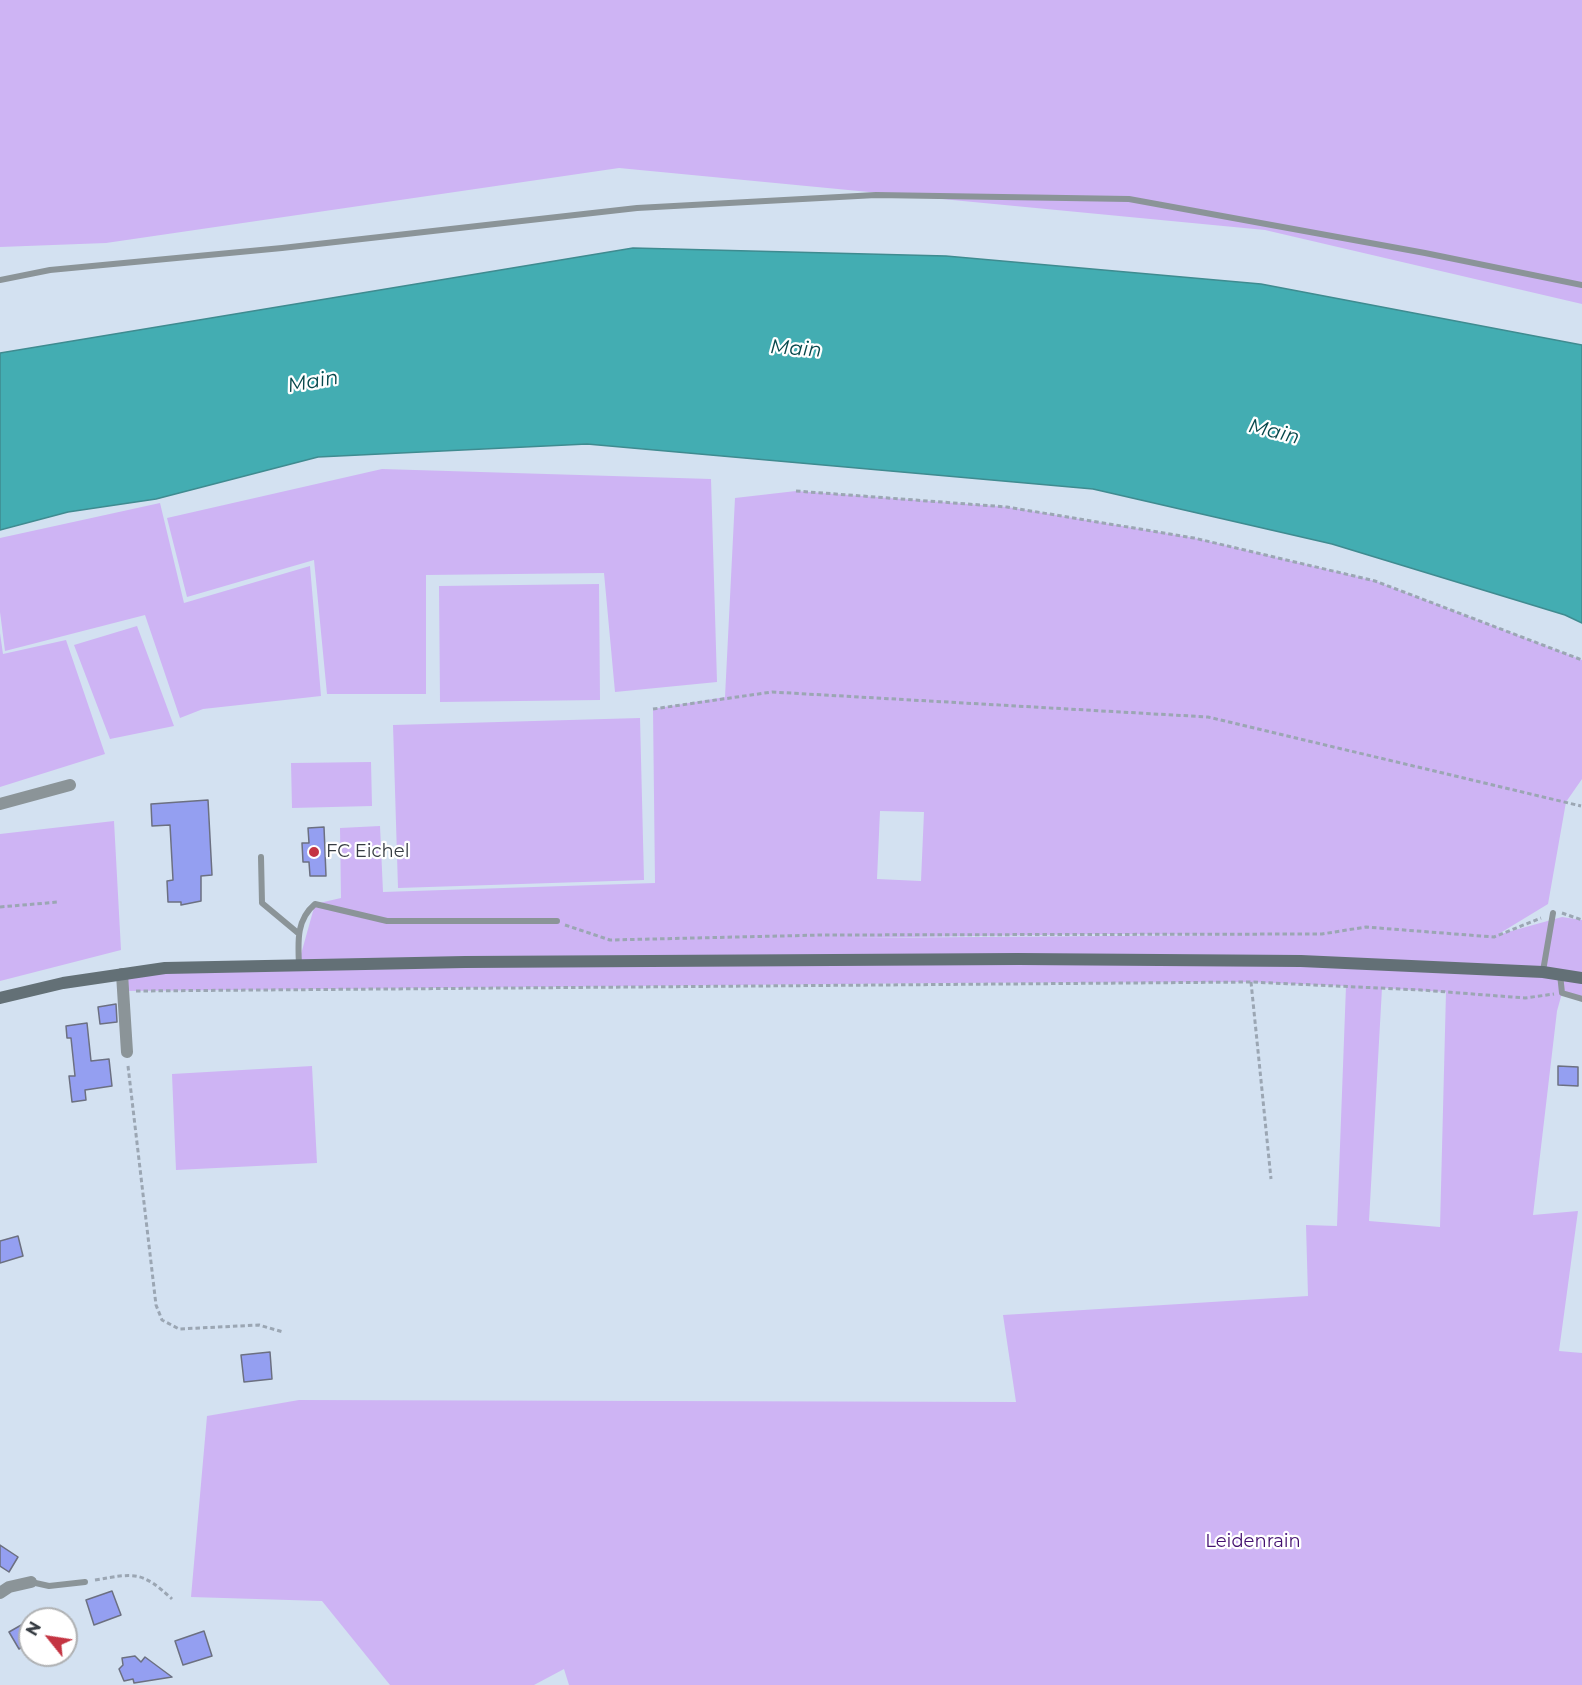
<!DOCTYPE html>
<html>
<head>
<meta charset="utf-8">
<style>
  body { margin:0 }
  #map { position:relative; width:1582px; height:1685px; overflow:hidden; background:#d3e1f1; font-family:Montserrat,sans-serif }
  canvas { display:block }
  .north { position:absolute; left:18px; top:1607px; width:60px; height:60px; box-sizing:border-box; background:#fff; border:2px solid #afb1b3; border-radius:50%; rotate:300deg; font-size:16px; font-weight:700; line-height:24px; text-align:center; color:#363c42 }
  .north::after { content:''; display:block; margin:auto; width:21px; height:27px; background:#c43442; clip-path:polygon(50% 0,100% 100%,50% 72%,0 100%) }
</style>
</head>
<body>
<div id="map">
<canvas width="1582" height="1685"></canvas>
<div class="north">N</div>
</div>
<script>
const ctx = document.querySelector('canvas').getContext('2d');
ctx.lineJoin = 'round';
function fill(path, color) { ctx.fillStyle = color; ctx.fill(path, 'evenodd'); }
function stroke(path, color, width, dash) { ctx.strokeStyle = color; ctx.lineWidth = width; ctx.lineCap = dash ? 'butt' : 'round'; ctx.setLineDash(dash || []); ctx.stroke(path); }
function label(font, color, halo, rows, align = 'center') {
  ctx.font = font + ' Montserrat,sans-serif'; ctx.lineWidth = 4.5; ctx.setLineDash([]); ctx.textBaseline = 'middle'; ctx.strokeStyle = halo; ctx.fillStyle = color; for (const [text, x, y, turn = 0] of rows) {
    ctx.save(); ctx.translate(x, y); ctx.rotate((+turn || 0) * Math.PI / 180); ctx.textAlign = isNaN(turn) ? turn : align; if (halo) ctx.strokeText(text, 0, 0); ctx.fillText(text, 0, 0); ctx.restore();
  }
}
fill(new Path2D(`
  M 0,0 L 1582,0 L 1582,304 L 1265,230 L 619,168 L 106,243 L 0,247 Z
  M 382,469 L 711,479 L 717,682 L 615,692 L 604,573 L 426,575 L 426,694 L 327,694 L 314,560 L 187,597 L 167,518 Z
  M 796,491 L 1007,507 L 1194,538 L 1375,581 L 1582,660 L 1582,779 L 1566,802 L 1548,904 L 1497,935 L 1562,917 L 1582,920 L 1582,999 L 1562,993 L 1557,1011 L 1533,1215 L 1578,1211 L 1559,1351 L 1582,1353 L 1582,1685 L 569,1685 L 564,1669 L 534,1685 L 390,1685 L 322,1601 L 191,1597 L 207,1416 L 299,1400 L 1016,1402 L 1003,1315 L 1308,1296 L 1306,1225 L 1337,1226 L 1346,986 L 1251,982 L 952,983 L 124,991 L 122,974 L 298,965 L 315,904 L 341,898 L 340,828 L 380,826 L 383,892 L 655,883 L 653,709 L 725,697 L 735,498 ZM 880,811 L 924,812 L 921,881 L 877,879 ZM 1105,934 L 1242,935 L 844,938 ZM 1382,988 L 1446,992 L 1440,1227 L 1369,1221 Z
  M 160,503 L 184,603 L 310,566 L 321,696 L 203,709 L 180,718 L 145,615 L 5,651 L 0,612 L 0,538 Z
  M 599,584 L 600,700 L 440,702 L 439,586 Z
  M 137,626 L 174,726 L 110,739 L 74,645 Z
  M 0,633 L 3,654 L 66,640 L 105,754 L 0,787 Z
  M 640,718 L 644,880 L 398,888 L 393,725 Z
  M 371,762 L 372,806 L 292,808 L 291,763 Z
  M 114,821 L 121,950 L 0,981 L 0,834 Z
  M 312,1066 L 317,1163 L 176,1170 L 172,1074 Z`), '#ceb4f4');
const water = new Path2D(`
  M 633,248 L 946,256 L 1261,284 L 1582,345 L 1582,623 L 1565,615 L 1332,544 L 1093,489 L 587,444 L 318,457 L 156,499 L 68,512 L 0,530 L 0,353 Z`);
fill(water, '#43adb2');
stroke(water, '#3f8b90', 1.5);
const building = new Path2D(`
  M 208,800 L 212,875 L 201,876 L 201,901 L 181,905 L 181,902 L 168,902 L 167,881 L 173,880 L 170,825 L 152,826 L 151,804 Z
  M 324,827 L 326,876 L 310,876 L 309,862 L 303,862 L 302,843 L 309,843 L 308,828 Z
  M 116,1004 L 117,1022 L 100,1024 L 98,1007 Z
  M 87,1023 L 91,1061 L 109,1059 L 112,1086 L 85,1090 L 86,1100 L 72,1102 L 69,1076 L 75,1076 L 71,1038 L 67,1038 L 66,1026 Z
  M 1558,1066 L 1578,1067 L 1578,1086 L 1558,1085 Z
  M 18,1236 L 23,1256 L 0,1263 L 0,1241 Z
  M 270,1352 L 272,1379 L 244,1382 L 241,1355 Z
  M 0,1545 L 18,1557 L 9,1572 L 0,1566 Z
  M 112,1591 L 121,1615 L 94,1625 L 86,1600 Z
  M 30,1620 L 30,1642 L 19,1649 L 9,1632 Z
  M 204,1631 L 212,1656 L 183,1665 L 175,1641 Z
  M 135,1656 L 141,1662 L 145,1657 L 172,1677 L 134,1683 L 133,1679 L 124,1681 L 119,1669 L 123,1665 L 122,1658 Z`);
fill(building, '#949ff1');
stroke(building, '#6c7081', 1.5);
stroke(new Path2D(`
  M 796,491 L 1007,507 L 1194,538 L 1375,581 L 1582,660
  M 653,709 L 772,692 L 1208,717 L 1581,806
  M 0,907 L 58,902
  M 1562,913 L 1582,920
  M 565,925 L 610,940 L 822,935 L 1322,934 L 1366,927 L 1494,937 L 1541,918
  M 1251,982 L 1271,1179
  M 136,991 L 1251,982 L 1421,990 L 1525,998 L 1554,994
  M 128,1066 L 156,1305 L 162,1320 L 179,1329 L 259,1325 L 283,1332
  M 95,1580 C 135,1573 142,1571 172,1599`), '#9ba6b3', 3, [4.5, 3]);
stroke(new Path2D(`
  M 0,280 L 50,270 L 282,248 L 637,208 L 876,195 L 1129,199 L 1425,253 L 1582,285
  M 261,857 L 262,903 L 298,933
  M 299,965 C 298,942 296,920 315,904 L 387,921 L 557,921
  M 1543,971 L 1553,913
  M 1560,974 L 1562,993 L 1582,999
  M 31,1582 L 49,1586 L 85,1582`), '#8b9498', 6);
stroke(new Path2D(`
  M 0,804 L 70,785
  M 122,974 L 127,1052
  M 0,1593 L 9,1587 L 31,1582`), '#8b9498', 12);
stroke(new Path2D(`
  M 0,998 L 63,983 L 165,968 L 465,962 L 1018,959 L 1301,961 L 1543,972 L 1582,978`), '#637076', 12);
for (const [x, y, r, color] of [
  [314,852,6,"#c43442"]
]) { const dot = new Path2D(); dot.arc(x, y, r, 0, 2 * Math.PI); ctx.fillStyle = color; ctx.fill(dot); stroke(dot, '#fff', 2); }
label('18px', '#363c42', '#fff', [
  ["FC Eichel",326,852]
], 'left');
label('18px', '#441170', '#fff', [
  ["Leidenrain",1253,1542]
]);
label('italic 20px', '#07494c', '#fff', [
  ["Main",796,349,4],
  ["Main",313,382,-10],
  ["Main",1274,432,14]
]);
</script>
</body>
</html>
